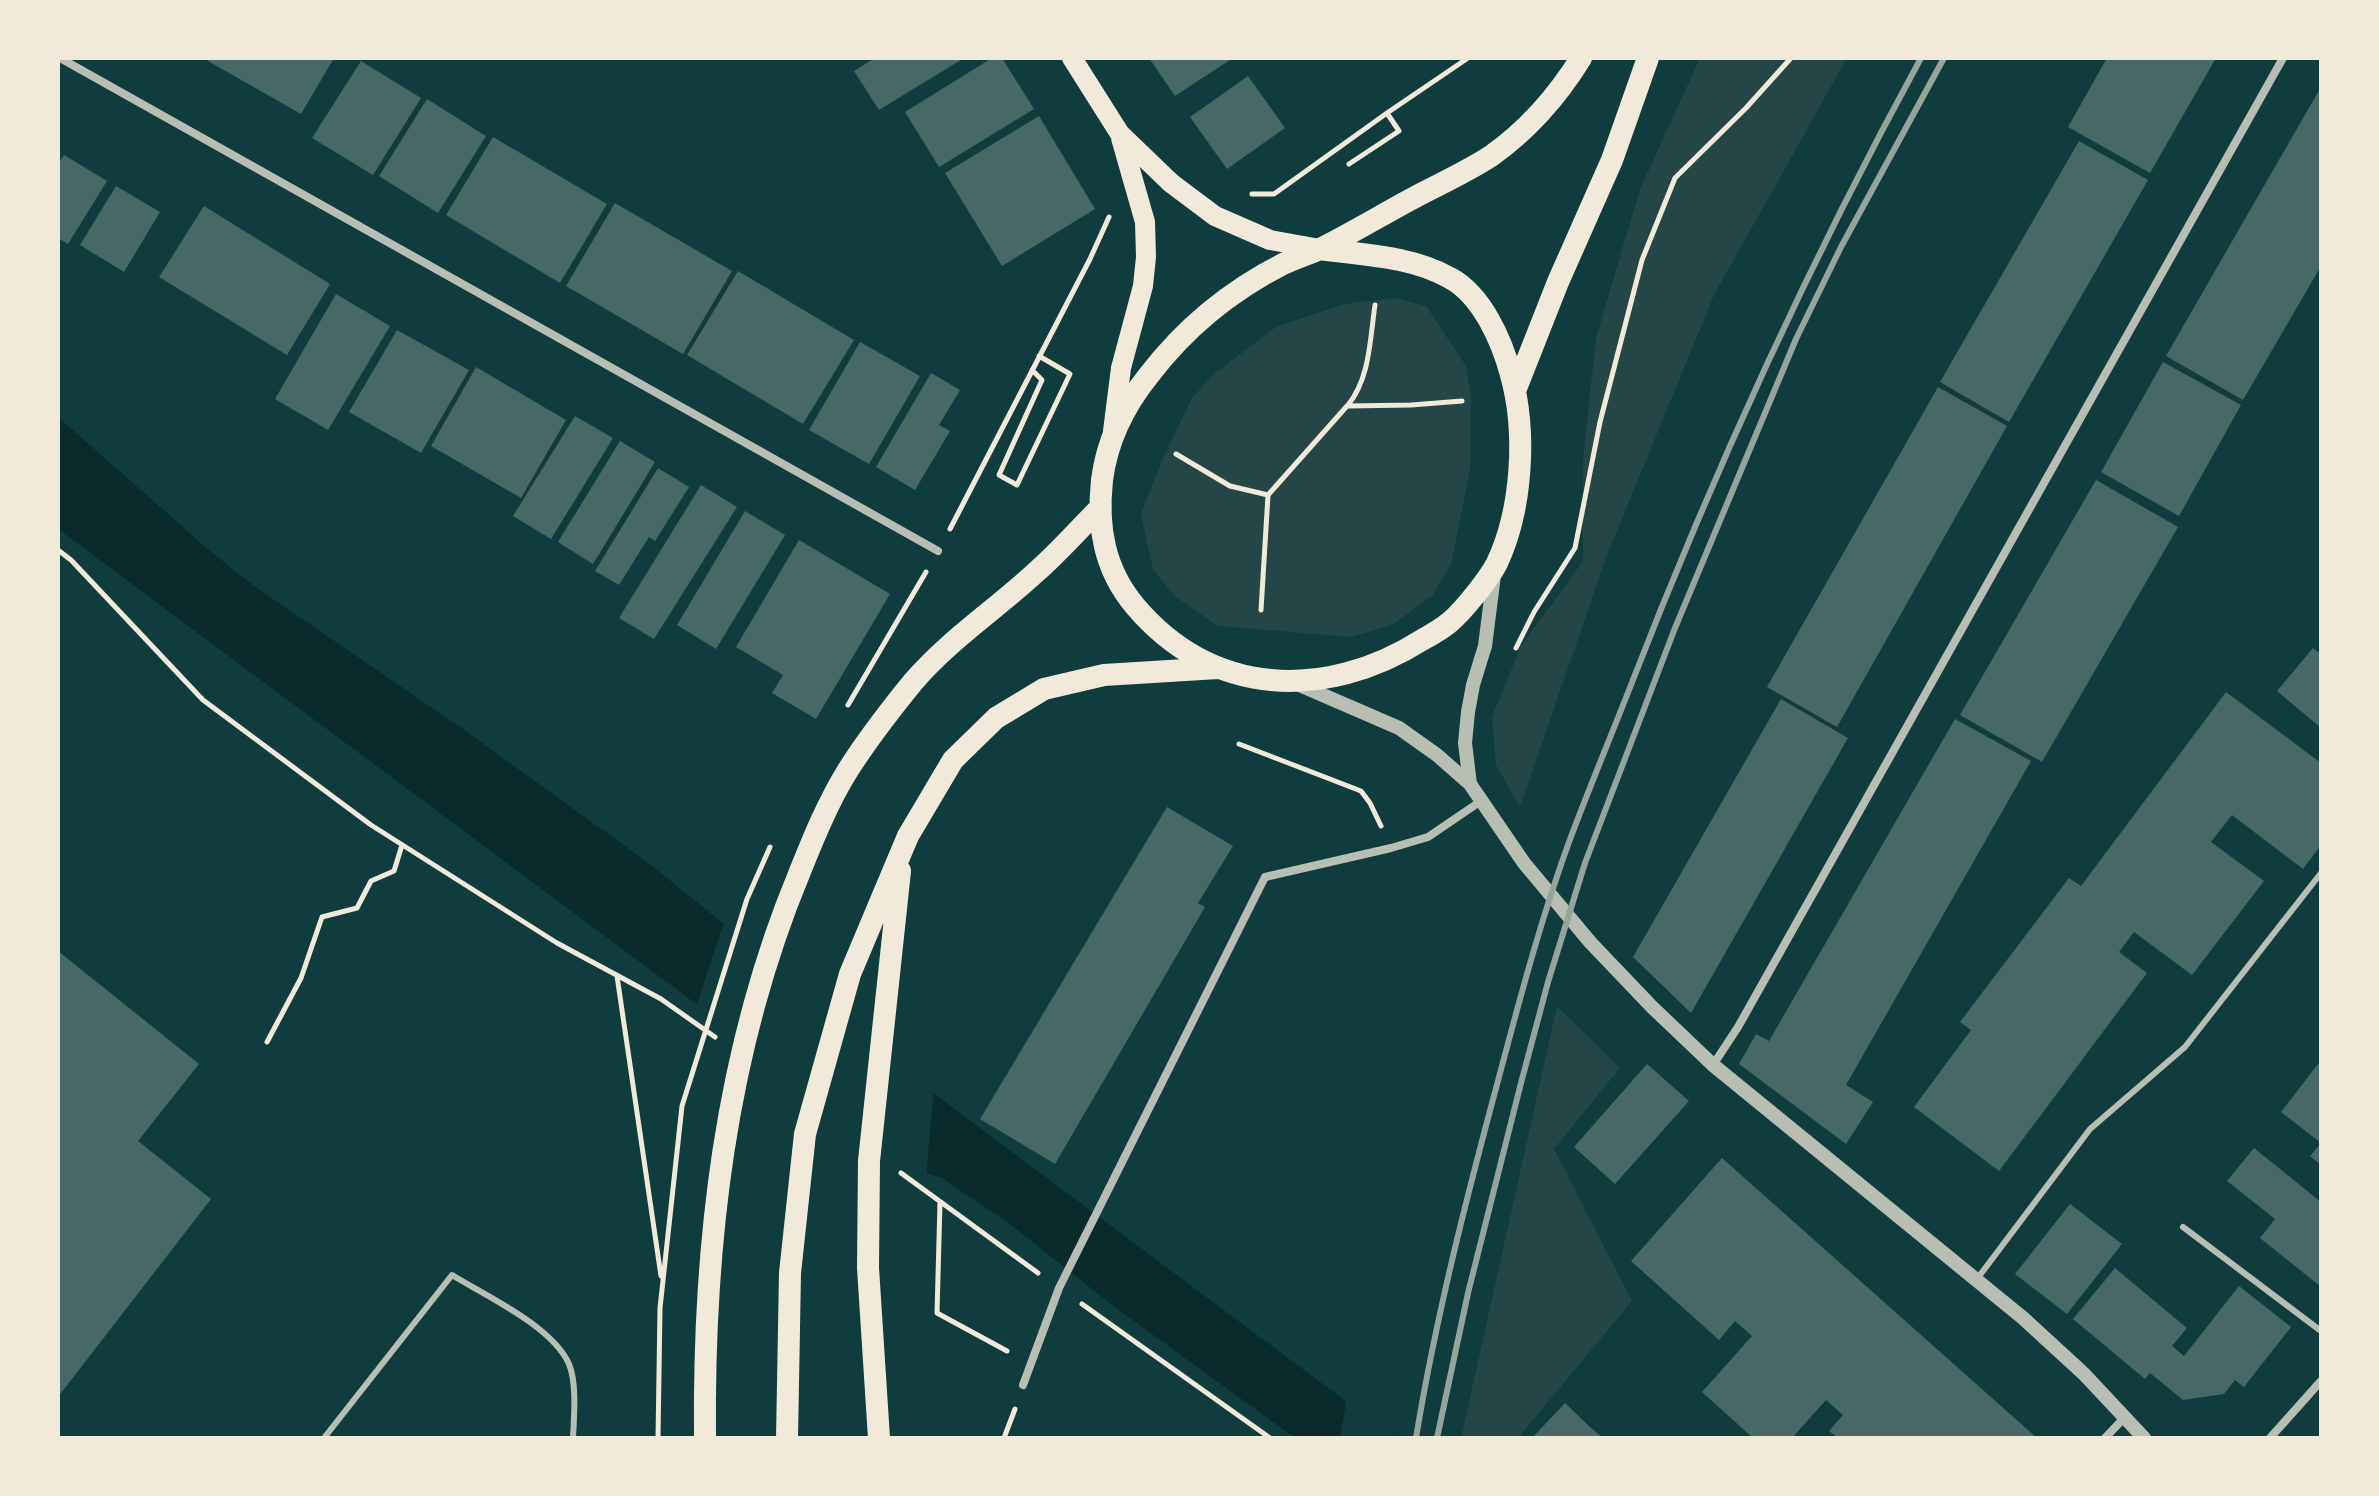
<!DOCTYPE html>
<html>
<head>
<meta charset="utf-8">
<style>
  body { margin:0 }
  #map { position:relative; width:2379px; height:1496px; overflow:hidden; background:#0f3d3e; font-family:"Source Sans 3",sans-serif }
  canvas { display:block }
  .frame { position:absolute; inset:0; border:60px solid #f1e9da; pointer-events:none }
</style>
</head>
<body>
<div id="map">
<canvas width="2379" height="1496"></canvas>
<div class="frame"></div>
</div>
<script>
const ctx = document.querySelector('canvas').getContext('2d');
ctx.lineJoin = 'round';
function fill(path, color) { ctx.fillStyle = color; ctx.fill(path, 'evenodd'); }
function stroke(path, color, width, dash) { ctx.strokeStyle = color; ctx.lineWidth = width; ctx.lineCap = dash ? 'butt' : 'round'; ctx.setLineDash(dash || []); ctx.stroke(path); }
fill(new Path2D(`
  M 1700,58 L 1847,58 L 1714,295 L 1607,555 L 1520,807 L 1496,765 L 1492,717 L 1521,646 L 1583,561 L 1583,461 L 1596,338 L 1640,189 Z
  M 1395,298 L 1426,306 L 1466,366 L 1471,396 L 1470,469 L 1451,564 L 1432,596 L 1392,625 L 1351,637 L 1218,626 L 1176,597 L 1153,570 L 1141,514 L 1163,458 L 1192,398 L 1215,373 L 1276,327 L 1345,304 Z
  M 1557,1006 L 1620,1068 L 1554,1149 L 1632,1301 L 1518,1438 L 1461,1438 Z`), '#244646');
fill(new Path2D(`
  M 58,417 L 210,551 L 254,586 L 460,727 L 647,862 L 936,1095 L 1395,1438 L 1295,1438 L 1112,1305 L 1011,1225 L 942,1178 L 922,1172 L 58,529 Z`), '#0a2a2b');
fill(new Path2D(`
  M 725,919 L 934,1088 L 926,1177 L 696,1007 Z
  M 1347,1398 L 1397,1435 L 1399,1438 L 1340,1438 Z`), '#0f3d3e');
fill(new Path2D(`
  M 210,58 L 334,58 L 301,114 L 208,61 Z
  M 875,58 L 964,58 L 879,110 L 854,71 Z
  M 992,58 L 1002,58 L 1034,109 L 939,167 L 905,112 Z
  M 1149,58 L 1233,58 L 1175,96 Z
  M 2107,58 L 2216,58 L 2150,173 L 2068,127 Z
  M 361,61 L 421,98 L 373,175 L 312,138 Z
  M 1248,76 L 1285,128 L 1227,169 L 1190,117 Z
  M 2321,87 L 2321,266 L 2243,400 L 2166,356 Z
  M 427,99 L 486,136 L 438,213 L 379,176 Z
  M 1039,116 L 1095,209 L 1002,266 L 945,173 Z
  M 493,137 L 607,204 L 560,283 L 446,215 Z
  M 2079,141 L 2148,180 L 2009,422 L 1940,382 Z
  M 64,155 L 107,181 L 68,244 L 58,238 L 58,164 Z
  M 116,186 L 160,212 L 124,272 L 80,245 Z
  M 615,203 L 732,271 L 683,354 L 566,286 Z
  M 204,206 L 330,284 L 287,355 L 159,277 Z
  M 738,271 L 854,340 L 803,424 L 687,355 Z
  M 336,294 L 390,326 L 328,430 L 275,399 Z
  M 397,330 L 469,370 L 421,453 L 349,412 Z
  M 860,342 L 920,376 L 869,464 L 809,430 Z
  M 2163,362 L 2241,405 L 2179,516 L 2101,472 Z
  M 476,367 L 566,420 L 521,498 L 431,446 Z
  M 931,373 L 960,390 L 939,425 L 950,431 L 915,490 L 876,467 Z
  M 1938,387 L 2007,426 L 1837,727 L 1767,687 Z
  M 575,416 L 613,438 L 551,539 L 513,516 Z
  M 620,441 L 655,462 L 593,564 L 558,542 Z
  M 658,468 L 689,487 L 655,541 L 649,537 L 619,585 L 595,571 Z
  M 2096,480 L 2178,527 L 2042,762 L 1960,715 Z
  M 701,485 L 737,507 L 654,639 L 619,618 Z
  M 745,511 L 785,535 L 716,649 L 677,625 Z
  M 799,540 L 890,594 L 816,719 L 772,693 L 783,675 L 736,647 Z
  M 2313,648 L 2321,654 L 2321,728 L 2277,691 Z
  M 2226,692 L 2321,763 L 2321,845 L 2303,869 L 2232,815 L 2211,842 L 2264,881 L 2192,975 L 2134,932 L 2119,952 L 2147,973 L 1999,1171 L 1914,1107 L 1971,1030 L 1960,1022 L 2069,878 L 2081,886 Z
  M 1781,699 L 1848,738 L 1691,1013 L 1633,957 Z
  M 1955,719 L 2031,761 L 1846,1085 L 1873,1102 L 1846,1144 L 1739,1064 L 1756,1034 L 1769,1041 Z
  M 1167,807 L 1233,846 L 1198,903 L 1205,907 L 1055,1164 L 980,1119 Z
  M 58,951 L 199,1064 L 138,1141 L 211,1199 L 58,1397 Z
  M 1647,1064 L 1689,1101 L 1615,1184 L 1574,1147 Z
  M 2318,1064 L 2321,1066 L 2321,1165 L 2310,1156 L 2321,1143 L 2281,1112 Z
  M 2254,1148 L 2321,1202 L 2320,1286 L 2260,1238 L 2275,1219 L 2227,1181 Z
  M 1722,1158 L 2037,1438 L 1838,1438 L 1829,1431 L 1843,1415 L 1826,1400 L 1792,1438 L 1753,1438 L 1702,1392 L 1752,1336 L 1735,1321 L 1719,1340 L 1631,1261 Z
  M 2070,1204 L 2122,1244 L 2067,1314 L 2015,1274 Z
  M 2115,1268 L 2187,1328 L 2172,1346 L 2184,1356 L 2239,1286 L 2291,1327 L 2244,1387 L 2235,1380 L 2224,1394 L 2183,1400 L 2150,1373 L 2145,1379 L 2073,1319 Z
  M 1565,1403 L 1590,1427 L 1603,1438 L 1532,1438 Z`), '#486865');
stroke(new Path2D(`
  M 1349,164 L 1399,131 L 1387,113 L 1468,58
  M 1252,194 L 1274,194 L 1387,113
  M 1032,370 L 1042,380 L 999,475 L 1017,485 L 1070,374 L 1039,356
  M 1348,405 C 1370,378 1370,339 1375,305
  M 1176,454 L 1230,486 L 1268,495 L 1347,406 L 1411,405 L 1462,401
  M 950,529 L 1090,259 L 1109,217
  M 58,550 L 71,560 L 203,700 L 371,825 L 557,943 L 661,999 L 715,1037
  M 1261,610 L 1268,495
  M 1516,648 L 1534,612 L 1575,548 L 1600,422 L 1642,260 L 1675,178 L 1746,108 L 1791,58
  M 848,705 L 926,572
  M 1239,744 L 1361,791 L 1370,803 L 1381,826
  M 617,976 L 661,1276
  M 267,1042 L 301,978 L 322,917 L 357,908 L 371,881 L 394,871 L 402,845
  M 901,1173 L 1038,1273
  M 940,1203 L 937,1313 L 1007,1351
  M 1082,1304 L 1270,1438
  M 658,1438 L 660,1308 L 682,1106 L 747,899 L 770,847
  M 1004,1438 L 1015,1409`), '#f1e9da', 5);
stroke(new Path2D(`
  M 2183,1227 L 2321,1331
  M 1977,1279 L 2090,1129 L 2185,1047 L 2321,873
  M 324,1438 L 452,1275 C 486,1296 552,1326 569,1364 C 577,1383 574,1417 573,1438`), '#b8beb3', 6);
stroke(new Path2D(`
  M 60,58 L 938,551
  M 1713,1065 L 1738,1027 L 2283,58
  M 1023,1385 L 1059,1288 L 1265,877 L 1391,848 L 1428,837 L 1481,801
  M 2105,1438 L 2125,1417
  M 2270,1438 L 2321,1381`), '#b8beb3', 8);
stroke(new Path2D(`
  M 1295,683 L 1399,728 L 1437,755 L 1470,784 L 1524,863 L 1590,942 L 1652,1007 L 1713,1065 L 2023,1318 L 2084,1374 L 2144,1438
  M 1470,784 L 1465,743 L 1468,712 L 1473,685 L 1485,646 L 1494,575`), '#b8beb3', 14);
stroke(new Path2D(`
  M 1072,58 L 1120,134 L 1171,183 L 1215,216 L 1270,240 L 1320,249
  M 1113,431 L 1121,368 L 1143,286 L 1146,257 L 1145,222 L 1121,138`), '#f1e9da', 20);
stroke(new Path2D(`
  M 1320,249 C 1363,255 1411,256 1450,278 C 1482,295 1502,341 1511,375 C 1527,432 1522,510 1497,563 C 1489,579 1463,611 1450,622 C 1442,629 1431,635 1422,640 C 1325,701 1212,697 1135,606 C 1104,569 1097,527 1102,480 C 1107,441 1124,406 1149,375 C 1185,328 1230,291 1283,264 C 1296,258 1309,254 1322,248 C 1354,232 1385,213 1417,196 C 1442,183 1468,171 1491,156 C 1529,129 1557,97 1581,58
  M 1515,391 L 1558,282 L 1612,160 L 1648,58
  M 705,1438 C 703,1246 725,1052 799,874 C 813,839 828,802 848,770 C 867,740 891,709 913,682 C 949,640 995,610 1035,573 C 1058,553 1078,530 1099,509
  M 787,1438 L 790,1273 L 805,1134 L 850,974 L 908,836 L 953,760 L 996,718 L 1044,689 L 1104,675 L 1218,668
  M 879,1438 L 868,1268 L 869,1161 L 900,871`), '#f1e9da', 22);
stroke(new Path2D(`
  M 1416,1438 C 1436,1316 1467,1196 1499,1077 C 1520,998 1541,919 1569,842 C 1588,791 1609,741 1629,690 C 1713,473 1809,263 1921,58
  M 1437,1438 L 1468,1293 L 1521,1083 L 1548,982 L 1585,863 L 1675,628 L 1796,339 L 1841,247 L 1944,58`), '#97a49c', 6);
</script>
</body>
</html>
